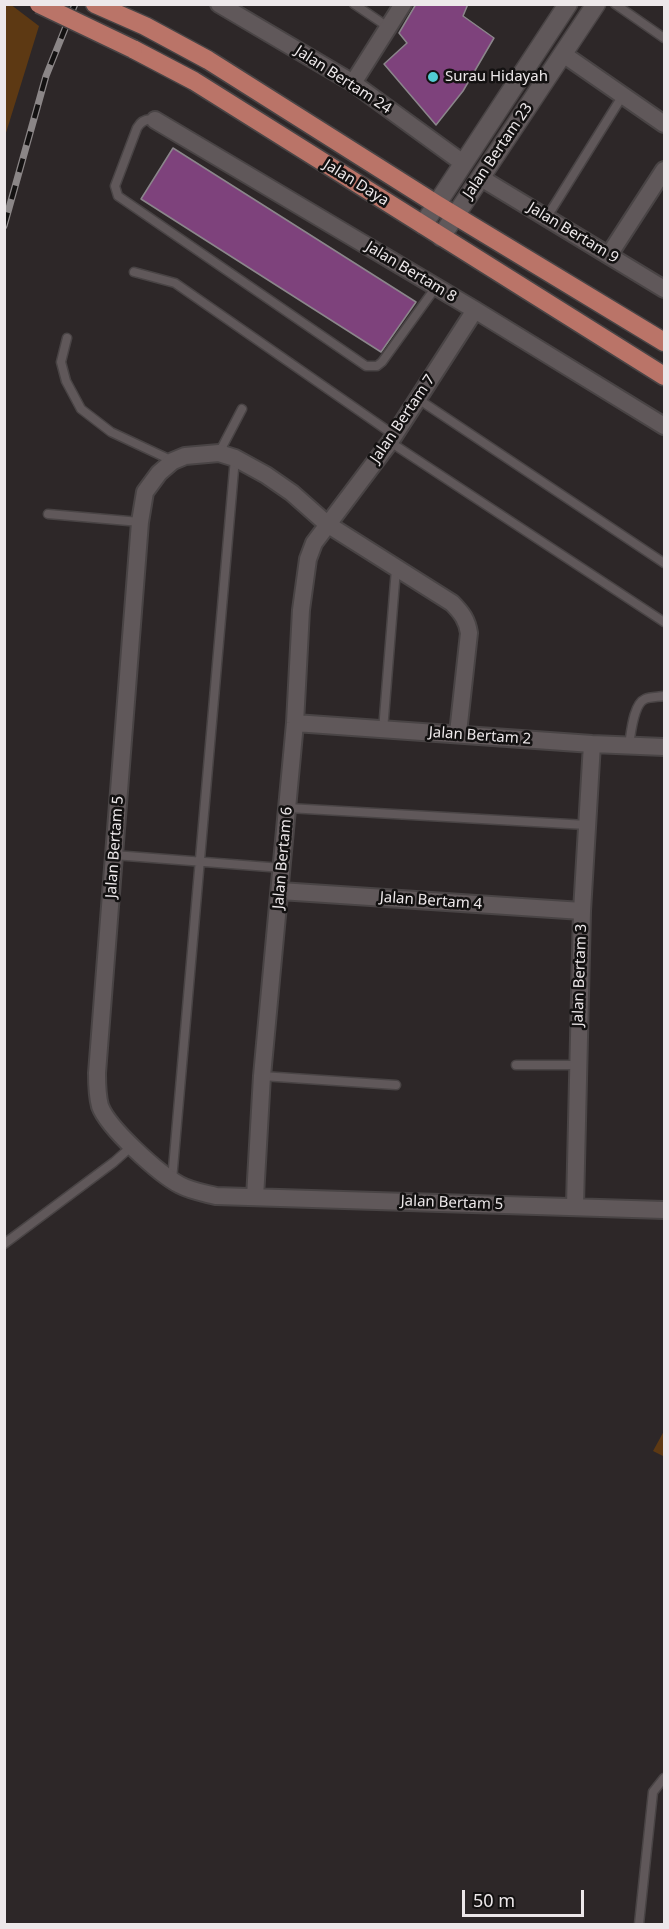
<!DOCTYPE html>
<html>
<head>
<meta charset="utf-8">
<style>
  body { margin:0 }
  #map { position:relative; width:669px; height:1929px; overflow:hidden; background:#2d2728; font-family:"Noto Sans",sans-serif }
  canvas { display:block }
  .frame { position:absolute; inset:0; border:6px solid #ede8ea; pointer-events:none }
  .scale { position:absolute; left:462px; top:1890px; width:122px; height:27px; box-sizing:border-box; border:3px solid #ede8ea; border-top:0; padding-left:8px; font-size:18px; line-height:21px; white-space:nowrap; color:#ede8ea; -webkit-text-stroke:4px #131111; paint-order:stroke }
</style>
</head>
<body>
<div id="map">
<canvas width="669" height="1929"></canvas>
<div class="frame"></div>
<div class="scale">50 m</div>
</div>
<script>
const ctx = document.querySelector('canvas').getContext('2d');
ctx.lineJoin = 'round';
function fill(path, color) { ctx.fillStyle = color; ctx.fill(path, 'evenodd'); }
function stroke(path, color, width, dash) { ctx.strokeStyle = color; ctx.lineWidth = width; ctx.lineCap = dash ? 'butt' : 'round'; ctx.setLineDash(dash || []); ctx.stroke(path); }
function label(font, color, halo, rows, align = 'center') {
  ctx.font = font + ' "Noto Sans",sans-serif'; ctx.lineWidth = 5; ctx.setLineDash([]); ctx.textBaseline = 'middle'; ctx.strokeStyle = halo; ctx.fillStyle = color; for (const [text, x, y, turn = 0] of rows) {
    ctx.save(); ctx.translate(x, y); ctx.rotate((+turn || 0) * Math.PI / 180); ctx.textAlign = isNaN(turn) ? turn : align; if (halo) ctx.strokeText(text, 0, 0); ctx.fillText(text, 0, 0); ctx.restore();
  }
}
fill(new Path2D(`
  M 10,4 L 39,26 L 5,136 L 4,5 Z
  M 664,1431 L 664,1454 L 663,1456 L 653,1451 Z`), '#5d3913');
const building = new Path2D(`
  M 416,4 L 468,4 L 463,16 L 494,38 L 463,91 L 436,125 L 384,64 L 407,43 L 399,33 Z
  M 173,148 L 416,302 L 381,352 L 141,199 Z`);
fill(building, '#7e427c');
stroke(building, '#8b868b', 1.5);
const lane = new Path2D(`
  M 354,4 L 388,27
  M 615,4 L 664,38
  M 155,120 C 147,118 141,121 137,128 L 115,186 L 118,196 L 366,366 L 377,366 L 382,362 L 436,287
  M 547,217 L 623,95
  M 134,272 L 175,283 L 394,435
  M 67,338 L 61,362 L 66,381 L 81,409 L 111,432 L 173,461
  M 418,399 L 664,563
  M 390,442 L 664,622
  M 219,453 L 242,409
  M 48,514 L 140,522
  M 383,730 L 396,569
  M 629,745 C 631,734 633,704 645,699 C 650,697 659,697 664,696
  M 288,808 L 587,825
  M 114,855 L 282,868
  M 516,1065 L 577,1065
  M 262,1076 L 396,1085
  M 172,1180 L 235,458
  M 4,1244 L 114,1162 L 132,1146
  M 639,1924 L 653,1792 L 664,1778`);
const street = new Path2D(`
  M 219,4 L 353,83 L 463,163
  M 563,54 L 664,124
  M 353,83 L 403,4
  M 155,120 L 475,310 L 664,426
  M 481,178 L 664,289
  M 609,255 L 664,170
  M 295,723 L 592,744 L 664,747
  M 458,733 L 469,633 C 467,620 462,613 452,603 L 327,524 L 292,493 L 266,475 L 235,458 L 219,453 L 185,456 L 173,461 L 159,473 L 145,492 L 140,522 L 97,1073 C 97,1084 97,1095 100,1106 C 108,1128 159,1174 180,1185 C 191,1191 204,1193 216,1196 L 664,1210
  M 280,891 L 582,911
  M 255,1197 L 262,1076 L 295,723 L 301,610 L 308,559 L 314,543 L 390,442 L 475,310
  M 575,1206 L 582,911 L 592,744`);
const secondary = new Path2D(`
  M 423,225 L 568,4
  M 441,237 L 596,4`);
const primary = new Path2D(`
  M 95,4 L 145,26 L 208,60 L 436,204 L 664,342
  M 133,49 L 194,81 L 664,376`);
stroke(lane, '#494445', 11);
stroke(street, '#494445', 20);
stroke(secondary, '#494445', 21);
stroke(primary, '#494445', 21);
stroke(lane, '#60585a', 8);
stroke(street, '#60585a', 16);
stroke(secondary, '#60585a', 18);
stroke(primary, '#ba7468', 18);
const rail = new Path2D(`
  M 4,226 L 46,76 L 75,4`);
stroke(rail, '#8b8687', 7);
stroke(rail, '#131111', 4.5, [14]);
const primaryBridge = new Path2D(`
  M 39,4 L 133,49`);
stroke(primaryBridge, '#494445', 21, []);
stroke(primaryBridge, '#ba7468', 18);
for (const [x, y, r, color] of [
  [433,77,6,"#51ccd3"]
]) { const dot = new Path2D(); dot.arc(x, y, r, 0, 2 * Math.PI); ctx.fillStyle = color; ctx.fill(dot); stroke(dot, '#131111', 2); }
label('15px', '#ede8ea', '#131111', [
  ["Surau Hidayah",445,77]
], 'left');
label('15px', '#ede8ea', '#131111', [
  ["Jalan Bertam 24",343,80,33],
  ["Jalan Bertam 23",498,151,-56],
  ["Jalan Daya",356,183,32],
  ["Jalan Bertam 9",573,233,31],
  ["Jalan Bertam 8",411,272,31],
  ["Jalan Bertam 7",403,419,-56],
  ["Jalan Bertam 2",480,736,4],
  ["Jalan Bertam 5",115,847,-86],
  ["Jalan Bertam 6",283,858,-85],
  ["Jalan Bertam 4",431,901,4],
  ["Jalan Bertam 3",580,975,-88],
  ["Jalan Bertam 5",452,1203,2]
]);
</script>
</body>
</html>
